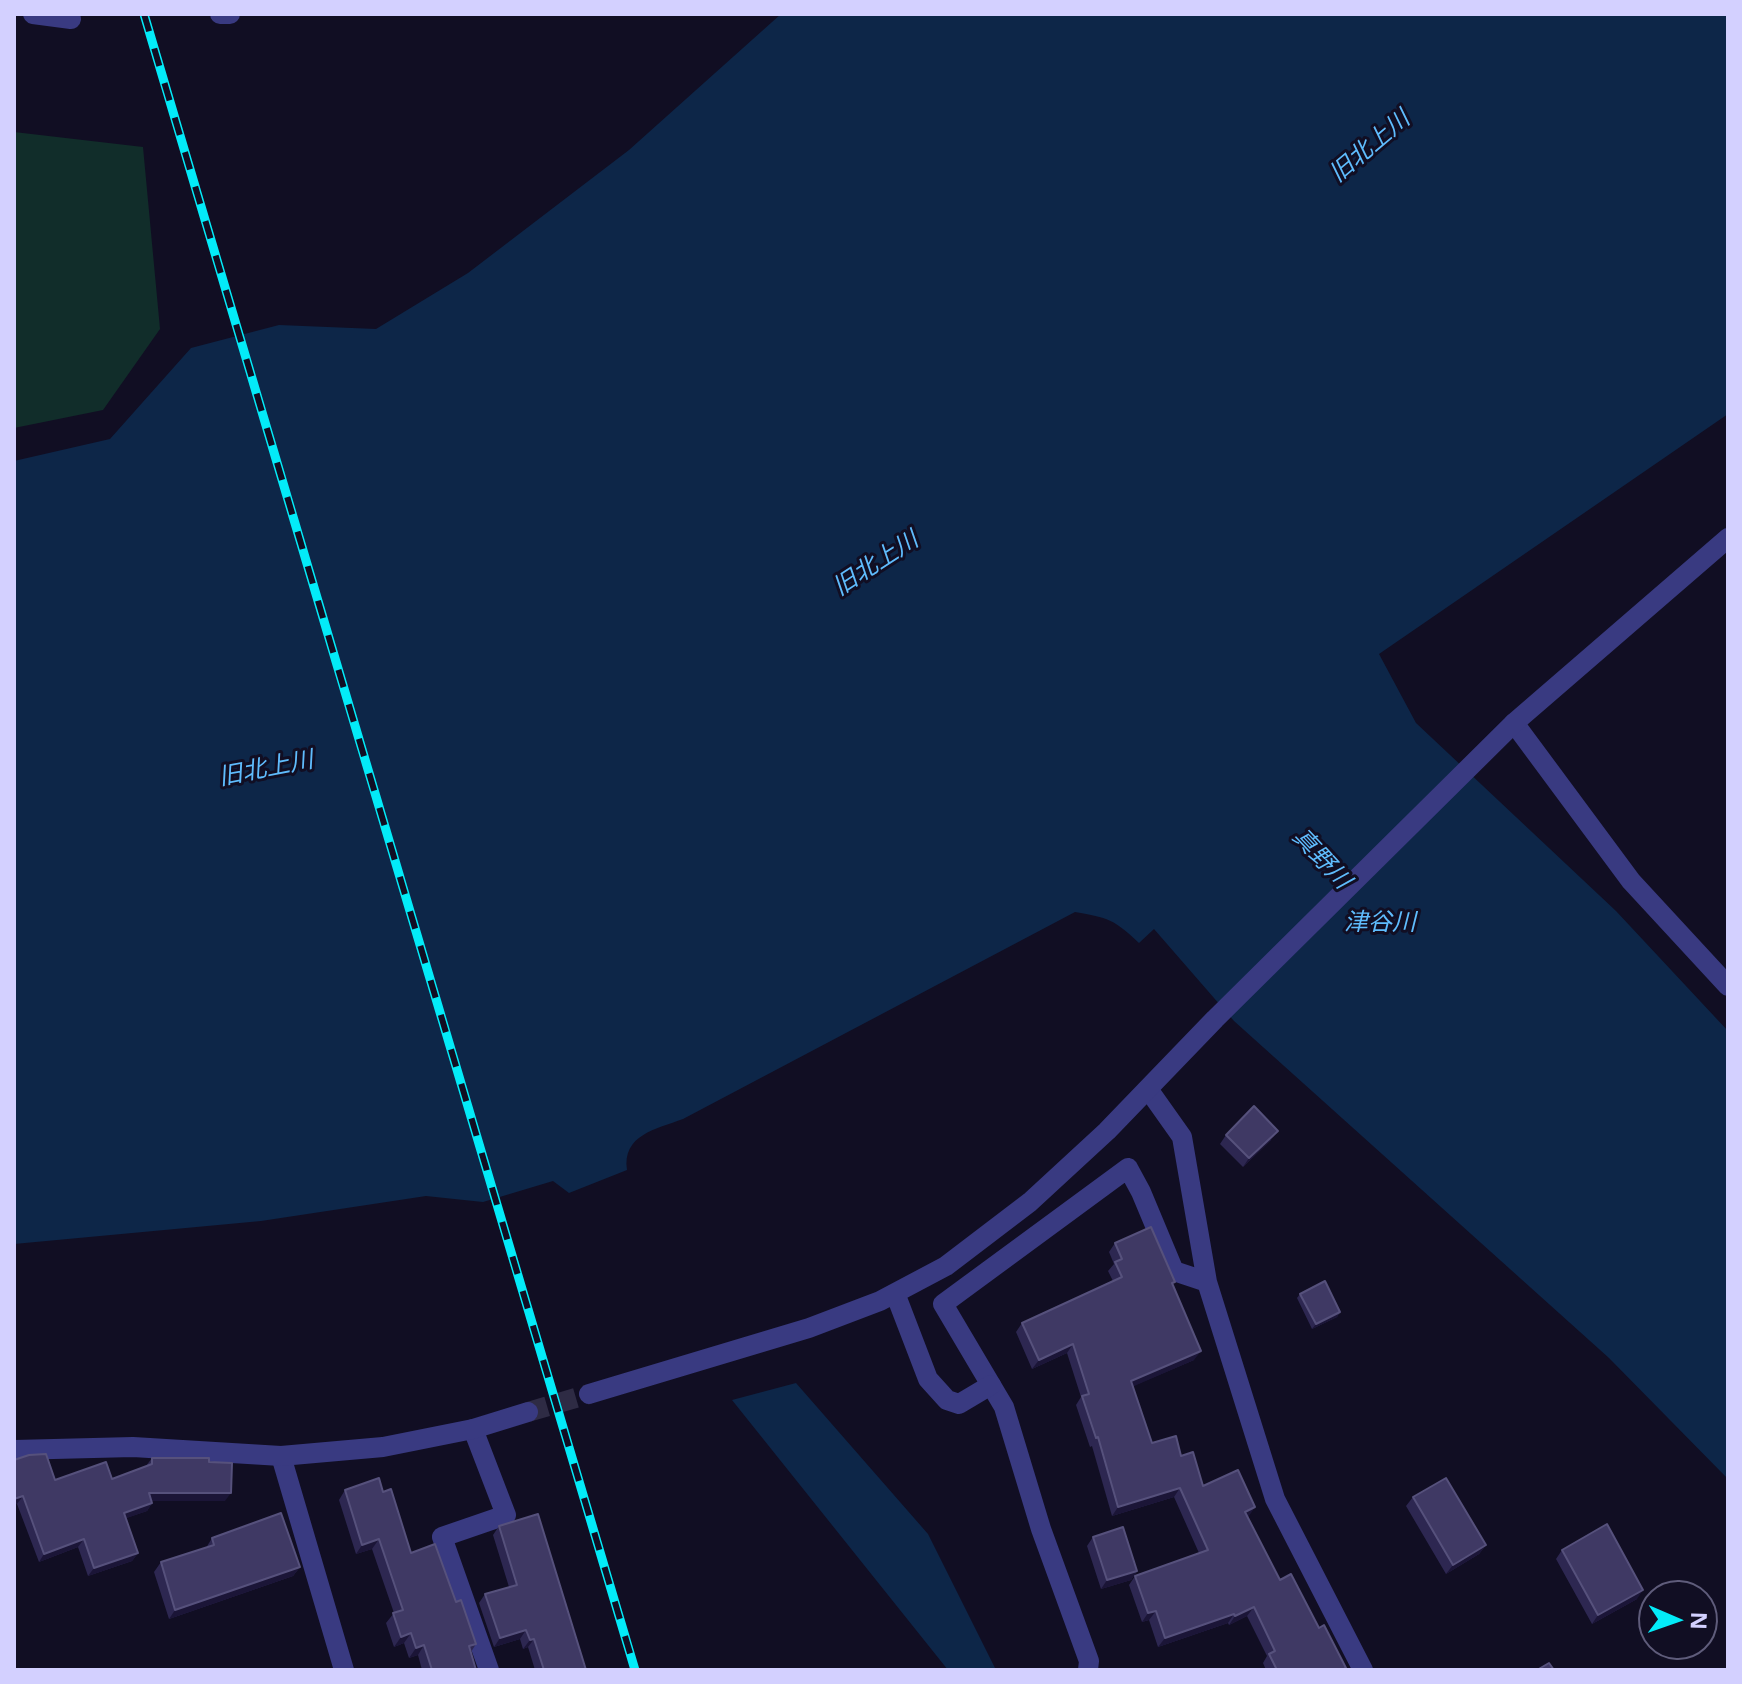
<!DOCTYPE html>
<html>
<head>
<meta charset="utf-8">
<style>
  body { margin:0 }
  #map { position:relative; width:1742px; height:1684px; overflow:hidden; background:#110e23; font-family:"Noto Sans",sans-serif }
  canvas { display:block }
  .frame { position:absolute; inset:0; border:16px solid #d3d0ff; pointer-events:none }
  .north { position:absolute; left:1638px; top:1580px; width:80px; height:80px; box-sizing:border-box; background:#110e23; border:2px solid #5f5c7b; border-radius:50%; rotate:92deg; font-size:22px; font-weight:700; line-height:32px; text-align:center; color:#d3d0ff }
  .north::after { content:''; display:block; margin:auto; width:28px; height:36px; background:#03ebf8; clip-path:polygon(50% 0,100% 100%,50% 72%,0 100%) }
</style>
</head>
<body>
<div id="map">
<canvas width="1742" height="1684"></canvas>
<div class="frame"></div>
<div class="north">N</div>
</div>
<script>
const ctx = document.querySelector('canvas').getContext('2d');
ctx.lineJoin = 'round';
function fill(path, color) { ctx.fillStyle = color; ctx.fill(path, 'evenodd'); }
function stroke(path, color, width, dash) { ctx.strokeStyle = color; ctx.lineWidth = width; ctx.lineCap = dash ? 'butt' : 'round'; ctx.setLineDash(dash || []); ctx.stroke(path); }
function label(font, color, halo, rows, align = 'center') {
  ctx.font = font + ' "Noto Sans","Noto Sans JP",sans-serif'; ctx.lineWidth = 6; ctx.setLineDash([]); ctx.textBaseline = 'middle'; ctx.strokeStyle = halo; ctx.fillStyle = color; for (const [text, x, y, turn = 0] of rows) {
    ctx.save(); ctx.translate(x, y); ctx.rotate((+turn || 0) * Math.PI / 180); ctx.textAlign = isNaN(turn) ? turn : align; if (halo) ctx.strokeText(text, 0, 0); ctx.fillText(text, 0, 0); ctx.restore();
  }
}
fill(new Path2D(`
  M 14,132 L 143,147 L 160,329 L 103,410 L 14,428 Z`), '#112d2a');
fill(new Path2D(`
  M 781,14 L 1728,14 L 1728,414 L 1379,654 L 1416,723 L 1616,911 L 1728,1031 L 1728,1479 L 1609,1358 L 1234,1021 L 1154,929 L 1139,943 C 1114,919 1108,918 1075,912 L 683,1119 C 656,1129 622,1135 627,1170 L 569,1193 L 553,1181 L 483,1202 L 426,1196 L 261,1221 L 14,1244 L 14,461 L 110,439 L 191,348 L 279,325 L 376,329 L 468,273 L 629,150 Z
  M 796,1383 L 928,1534 L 996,1670 L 948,1670 L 732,1400 Z`), '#0d2648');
stroke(new Path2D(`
  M 528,1412 L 589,1394`), '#2e2b44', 20, [20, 10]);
stroke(new Path2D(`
  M 33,14 L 71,19 L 69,14
  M 220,14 L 230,14
  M 1514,723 L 1631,881 L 1728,986
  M 1148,1089 L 1182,1137 L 1207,1282 L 1275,1499 L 1363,1670
  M 473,1429 L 506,1515 L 442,1537 L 489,1670
  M 281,1456 L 344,1670
  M 1088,1670 L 1089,1661 L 1041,1529 L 1004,1407 L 943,1304 L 1128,1168 L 1141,1192 L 1174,1271 L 1207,1282`), '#393a81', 20);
stroke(new Path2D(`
  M 895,1293 L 928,1379 L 947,1400 L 959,1404 L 991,1385
  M 589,1394 L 809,1328 L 880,1301 L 946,1266 L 1030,1202 L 1107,1131 L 1215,1019 L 1514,723 L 1728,538
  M 14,1450 L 133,1447 L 281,1456 L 383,1447 L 473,1429 L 528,1412`), '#393a81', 20);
const rail = new Path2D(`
  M 144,14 L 635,1670`);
stroke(rail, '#03ebf8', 9);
stroke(rail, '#110e23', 6, [18]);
fill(new Path2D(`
  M 1226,1135 L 1271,1140 L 1243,1167 L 1220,1144 Z
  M 1115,1243 L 1173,1285 L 1194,1360 L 1133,1386 L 1152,1443 L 1181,1456 L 1203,1486 L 1249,1516 L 1247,1517 L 1280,1580 L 1319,1628 L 1346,1668 L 1344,1670 L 1266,1670 L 1263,1663 L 1267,1656 L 1247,1616 L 1229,1625 L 1228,1623 L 1158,1647 L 1149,1620 L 1142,1622 L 1129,1585 L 1135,1576 L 1199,1553 L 1174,1497 L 1112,1516 L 1092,1446 L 1090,1447 L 1076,1405 L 1081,1397 L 1067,1353 L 1032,1369 L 1016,1332 L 1022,1323 L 1113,1281 L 1108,1271 L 1114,1264 L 1109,1252 Z
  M 1300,1294 L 1340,1312 L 1337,1317 L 1312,1329 L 1297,1298 Z
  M 152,1458 L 209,1462 L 225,1501 L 152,1501 L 152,1503 L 147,1511 L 126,1518 L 138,1553 L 132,1561 L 88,1576 L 78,1547 L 39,1562 L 17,1504 L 14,1460 L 55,1480 L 112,1479 L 146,1466 Z
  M 345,1490 L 383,1492 L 411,1553 L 456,1602 L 476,1644 L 471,1652 L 476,1670 L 422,1670 L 418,1655 L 409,1658 L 404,1643 L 394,1647 L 386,1623 L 394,1613 L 372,1549 L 356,1554 L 339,1500 Z
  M 1413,1497 L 1486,1545 L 1479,1554 L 1446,1574 L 1406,1506 Z
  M 499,1526 L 586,1670 L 535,1670 L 528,1647 L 523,1649 L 520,1639 L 494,1647 L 479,1603 L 485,1594 L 509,1587 L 493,1535 Z
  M 1093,1537 L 1137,1571 L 1131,1580 L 1101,1589 L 1087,1546 Z
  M 212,1538 L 300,1567 L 293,1576 L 169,1619 L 154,1572 L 161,1562 L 206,1548 Z
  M 1562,1550 L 1637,1599 L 1592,1624 L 1556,1559 Z`), '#2d2751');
fill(new Path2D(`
  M 1278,1131 L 1271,1140 L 1243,1167 L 1249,1158 Z
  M 1340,1312 L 1337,1317 L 1312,1329 L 1316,1324 Z
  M 1073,1344 L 1067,1353 L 1032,1369 L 1039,1360 Z
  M 1201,1351 L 1194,1360 L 1125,1390 L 1131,1381 Z
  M 1180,1488 L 1174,1497 L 1112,1516 L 1118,1507 Z
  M 149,1493 L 231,1493 L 225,1501 L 143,1501 Z
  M 23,1496 L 17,1504 L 14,1505 L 14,1499 Z
  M 152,1503 L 147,1511 L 118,1521 L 124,1513 Z
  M 1255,1507 L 1249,1516 L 1239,1521 L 1245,1512 Z
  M 84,1539 L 78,1547 L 39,1562 L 44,1554 Z
  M 379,1539 L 372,1549 L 356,1554 L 362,1545 Z
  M 1486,1545 L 1479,1554 L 1446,1574 L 1453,1565 Z
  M 138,1553 L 132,1561 L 88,1576 L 94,1568 Z
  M 300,1567 L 293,1576 L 169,1619 L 175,1610 Z
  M 1137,1571 L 1131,1580 L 1101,1589 L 1107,1580 Z
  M 1643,1590 L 1637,1599 L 1592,1624 L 1598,1615 Z
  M 1254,1607 L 1247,1616 L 1229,1625 L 1235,1616 Z
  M 1156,1611 L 1149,1620 L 1142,1622 L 1148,1613 Z
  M 1234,1614 L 1228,1623 L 1158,1647 L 1165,1638 Z
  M 526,1630 L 520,1639 L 494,1647 L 500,1638 Z
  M 411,1633 L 404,1643 L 394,1647 L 401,1637 Z
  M 534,1639 L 528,1647 L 523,1649 L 530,1640 Z
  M 424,1645 L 418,1655 L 409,1658 L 416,1648 Z`), '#1b1537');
const building = new Path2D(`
  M 1254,1106 L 1278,1131 L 1249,1158 L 1226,1135 Z
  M 1151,1227 L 1175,1282 L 1172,1283 L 1201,1351 L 1131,1381 L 1152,1443 L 1176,1436 L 1181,1456 L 1193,1452 L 1203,1486 L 1238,1470 L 1255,1507 L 1245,1512 L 1280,1580 L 1291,1574 L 1319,1628 L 1324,1625 L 1346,1668 L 1342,1670 L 1277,1670 L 1269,1654 L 1275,1651 L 1254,1607 L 1235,1616 L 1234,1614 L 1165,1638 L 1156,1611 L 1148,1613 L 1135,1576 L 1208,1550 L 1180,1488 L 1118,1507 L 1098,1437 L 1096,1438 L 1082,1396 L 1089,1394 L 1073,1344 L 1039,1360 L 1022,1323 L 1122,1277 L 1115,1262 L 1122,1259 L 1115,1243 Z
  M 1325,1281 L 1340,1312 L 1316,1324 L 1300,1294 Z
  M 46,1454 L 55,1480 L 106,1462 L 112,1479 L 152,1464 L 152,1458 L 209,1458 L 209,1462 L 232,1463 L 231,1493 L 149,1493 L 152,1503 L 124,1513 L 138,1553 L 94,1568 L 84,1539 L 44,1554 L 23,1496 L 14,1499 L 14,1460 L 29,1455 Z
  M 379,1478 L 383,1492 L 391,1489 L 411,1553 L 435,1544 L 456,1602 L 461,1600 L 476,1644 L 469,1646 L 476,1670 L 432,1670 L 424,1645 L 416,1648 L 411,1633 L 401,1637 L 393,1613 L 403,1610 L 379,1539 L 362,1545 L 345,1490 Z
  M 1446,1478 L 1486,1545 L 1453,1565 L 1413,1497 Z
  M 281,1513 L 300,1567 L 175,1610 L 161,1562 L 214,1545 L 212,1538 Z
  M 538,1514 L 586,1670 L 544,1670 L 534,1639 L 530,1640 L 526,1630 L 500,1638 L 485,1594 L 517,1585 L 499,1526 Z
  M 1607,1524 L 1643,1590 L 1598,1615 L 1562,1550 Z
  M 1123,1527 L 1137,1571 L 1107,1580 L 1093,1537 Z
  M 1549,1663 L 1554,1670 L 1537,1670 Z`);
fill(building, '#3f3964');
stroke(building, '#56517c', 2);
label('italic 24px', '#5fbcfd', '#110e23', [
  ["旧北上川",1370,147,-40],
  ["旧北上川",876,564,-33],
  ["旧北上川",266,769,-11],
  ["真野川",1321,859,47],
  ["津谷川",1380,923]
]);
</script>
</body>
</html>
